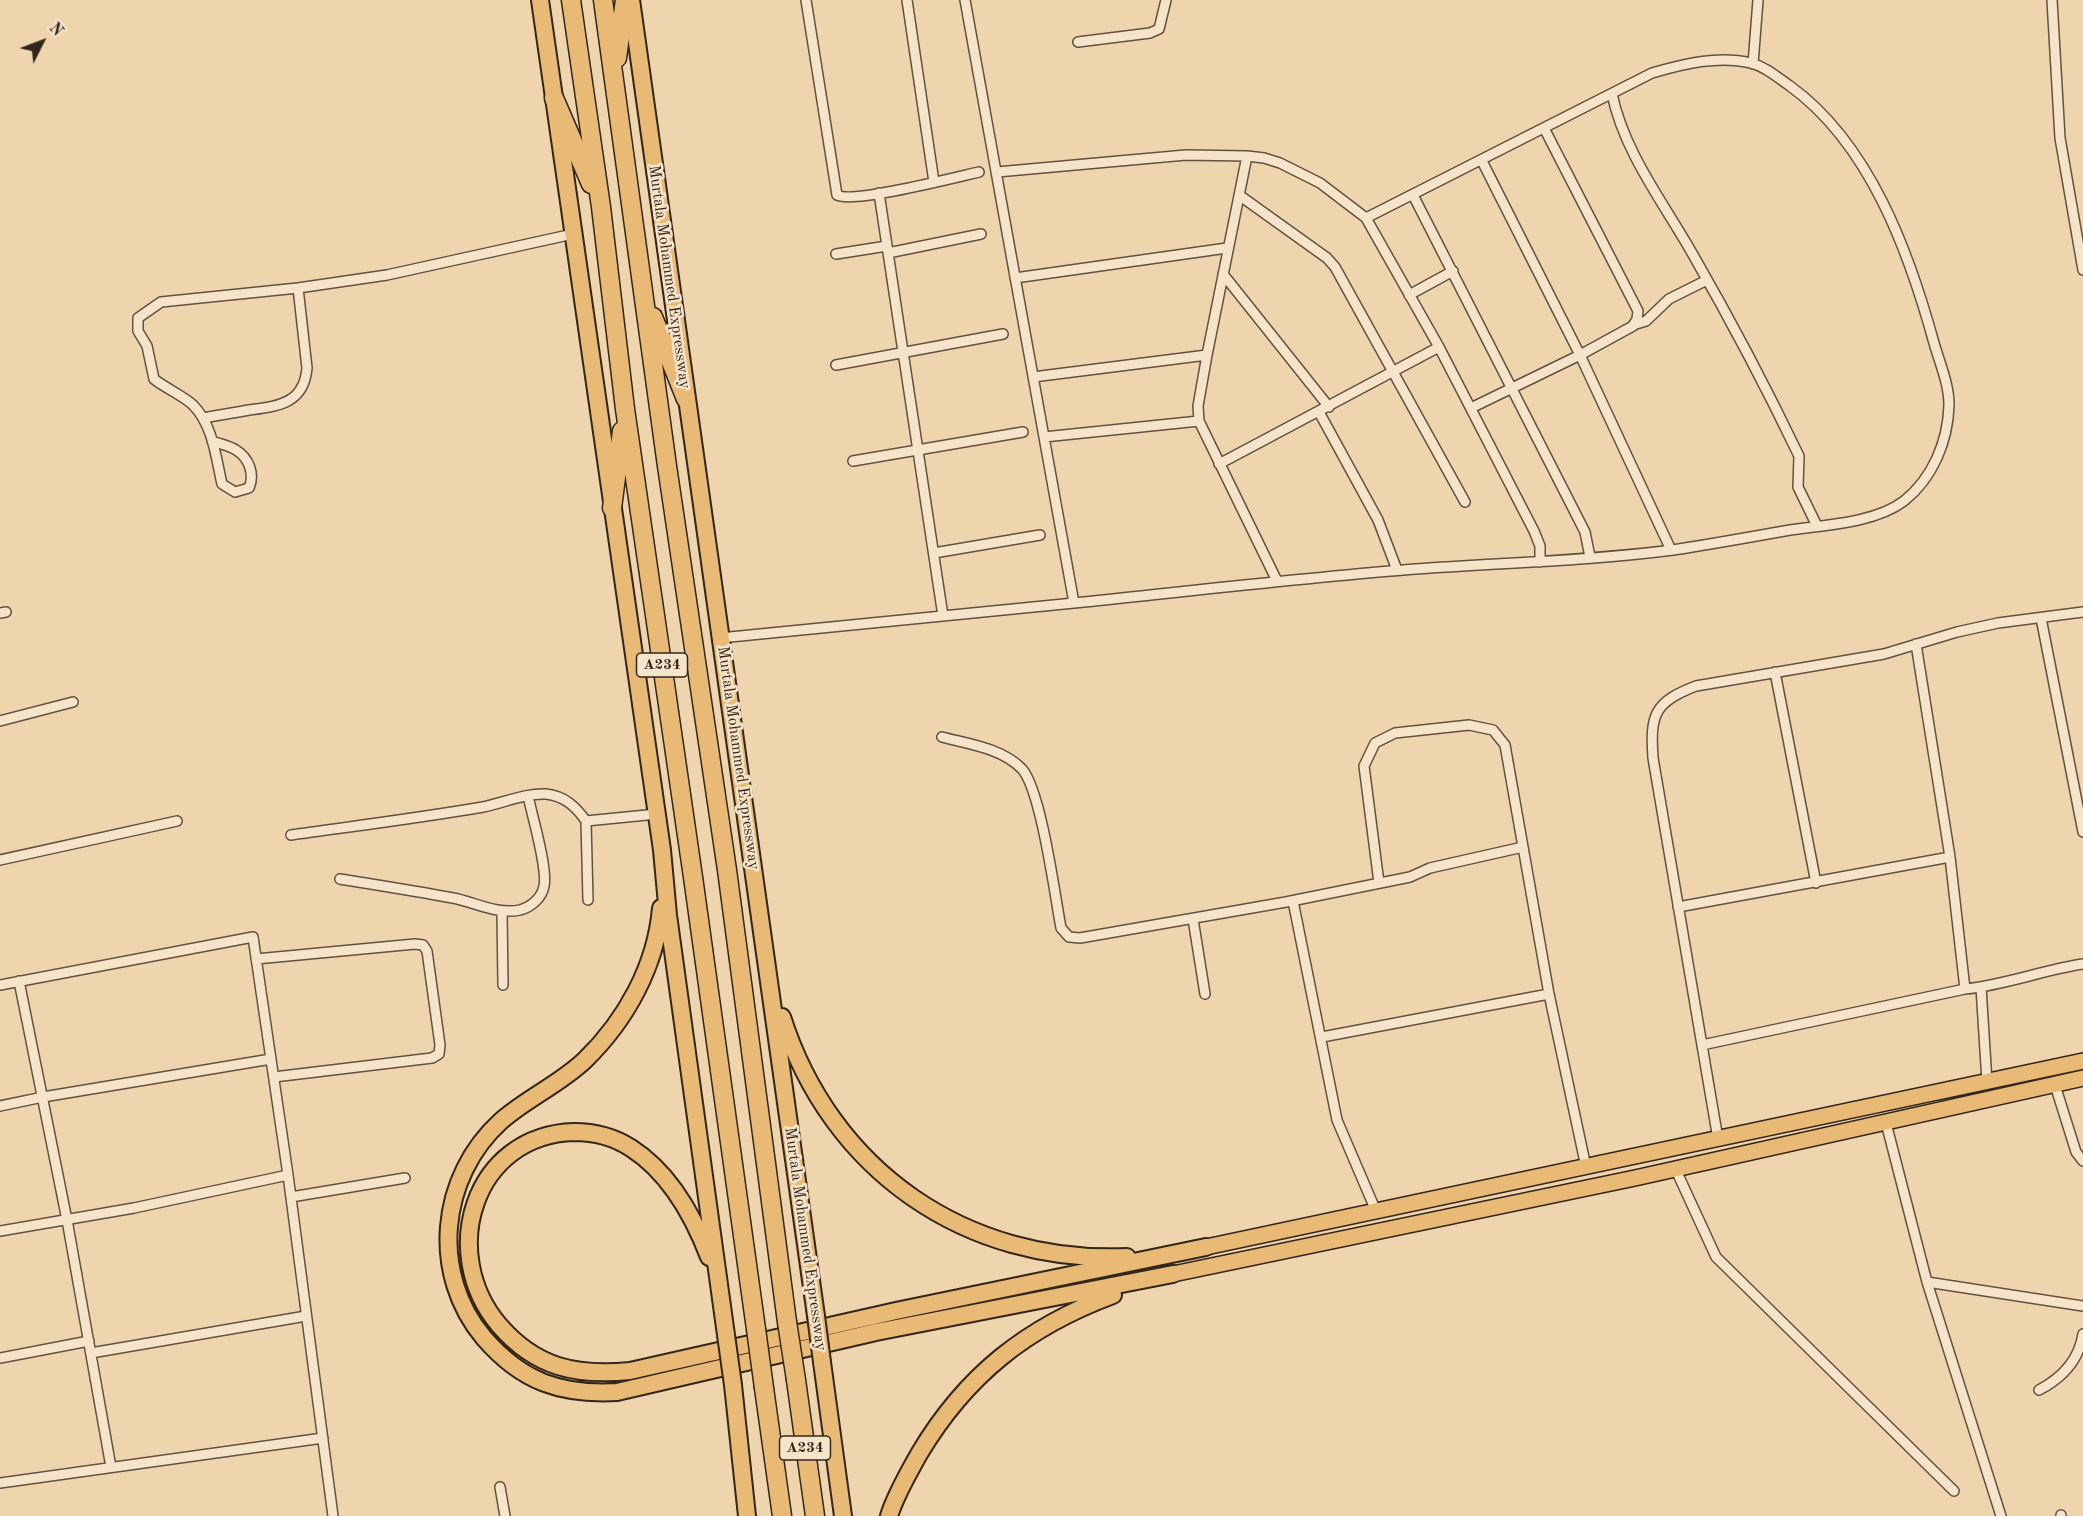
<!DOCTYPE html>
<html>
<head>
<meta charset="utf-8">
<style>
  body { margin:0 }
  #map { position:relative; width:2083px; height:1516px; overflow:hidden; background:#efd5ad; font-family:"Old Standard TT",serif }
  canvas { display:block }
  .north { position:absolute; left:12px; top:12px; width:60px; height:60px; -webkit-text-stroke:4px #f5e4ca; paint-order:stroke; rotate:48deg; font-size:16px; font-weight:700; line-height:24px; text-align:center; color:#33261b }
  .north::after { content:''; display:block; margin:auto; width:21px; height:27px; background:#33261b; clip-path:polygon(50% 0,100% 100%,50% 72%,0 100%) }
</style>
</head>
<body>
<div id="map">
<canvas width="2083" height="1516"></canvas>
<div class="north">N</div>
</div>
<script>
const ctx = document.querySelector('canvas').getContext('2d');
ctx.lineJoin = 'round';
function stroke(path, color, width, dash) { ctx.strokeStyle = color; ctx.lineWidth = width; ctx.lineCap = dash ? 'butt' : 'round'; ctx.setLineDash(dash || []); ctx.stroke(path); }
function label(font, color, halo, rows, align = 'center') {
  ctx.font = font + ' "Old Standard TT",serif'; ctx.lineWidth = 5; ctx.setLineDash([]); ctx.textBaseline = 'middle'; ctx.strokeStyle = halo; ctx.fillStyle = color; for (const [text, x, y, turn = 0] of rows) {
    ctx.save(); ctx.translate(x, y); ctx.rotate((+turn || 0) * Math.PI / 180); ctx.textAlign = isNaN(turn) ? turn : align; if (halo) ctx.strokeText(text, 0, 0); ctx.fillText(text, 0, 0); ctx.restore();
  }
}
const minor = new Path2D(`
  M 806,0 L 837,195 C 852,204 957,177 979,172
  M 907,0 L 934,182
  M 965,0 L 1074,603
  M 2052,0 L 2060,138 L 2083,270
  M 1078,42 L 1150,33 L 1159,29 L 1166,0
  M 1753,64 L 1758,0
  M 1612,94 C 1624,152 1663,202 1692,253 C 1730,319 1766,387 1799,456 L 1798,487 L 1817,526
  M 1247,156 L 1207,355 L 1198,406 L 1199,421 L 1277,581
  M 1482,161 L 1580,355 L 1671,550
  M 997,172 L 1186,155 L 1247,156 L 1264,158 L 1280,163 L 1320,183 L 1366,218 L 1439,347 L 1534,531 L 1540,546 L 1540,562
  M 879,193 L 943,616
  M 1239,195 L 1327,258 L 1335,267 L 1465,502
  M 1413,195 L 1585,532 L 1590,557
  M 888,253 L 981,234
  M 836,254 L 887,246
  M 1223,274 L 1329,407
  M 1015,278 L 1227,248
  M 1409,295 L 1453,271
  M 1633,325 L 1646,321 L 1669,299 L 1707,280
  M 836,365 L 1003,334
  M 1033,377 L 1207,355
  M 1471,408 L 1580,355 L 1633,326 L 1637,319 L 1638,311 L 1544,128
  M 1319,412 L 1378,520 L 1397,570
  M 203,418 C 218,415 234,413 249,410 C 278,406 304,404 307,368 L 298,288
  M 1044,437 L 1199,421
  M 212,441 C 220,444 230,446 236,450 C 249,458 255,474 249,488 L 235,492 L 222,484 C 216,458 213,425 193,405 C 184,396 165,388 154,379 L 147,346 L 138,331 L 138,318 L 161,302 L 298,288 L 387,275 L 573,234
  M 853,461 L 1023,432
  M 1219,464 L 1439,347
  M 934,553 L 1040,535
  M 0,613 L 6,612
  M 2041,618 L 2083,832
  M 720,638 C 838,626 956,615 1074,603 C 1180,592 1285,580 1391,571 C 1485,563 1580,562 1673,550 C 1712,544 1751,537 1790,530 C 1825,525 1875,523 1904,501 C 1933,478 1948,441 1949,405 C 1949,384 1940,364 1934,343 C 1909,252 1870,144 1790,86 C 1777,77 1766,67 1751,63 C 1718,55 1683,64 1652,73 L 1366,218
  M 1916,644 L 1950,857 L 1965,989
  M 1775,672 L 1816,883
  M 0,721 L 73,702
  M 942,737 C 968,744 1002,748 1022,769 C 1041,790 1055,896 1061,928 L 1069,937 L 1080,938 L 1286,902 L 1410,877 L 1430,868 L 1523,847
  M 586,821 L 588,900
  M 291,835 C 355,826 419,818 483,807 C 503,803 525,793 546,794 C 565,796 576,807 586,821 L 657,814
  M 0,860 L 177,821
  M 340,879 C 377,885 415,891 453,898 C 474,902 498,915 520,910 C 531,907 542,898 544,886 C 548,869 532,815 528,796
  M 1379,883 L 1364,766 L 1375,743 L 1395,733 L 1469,725 L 1493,730 L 1505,745 L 1549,994 L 1586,1167
  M 1293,901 L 1337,1120 L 1376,1211
  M 1678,907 L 1950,857
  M 502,911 L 503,985
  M 1193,919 L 1205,994
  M 256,959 L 415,944 L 423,945 L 427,951 L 440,1045 L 439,1054 L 432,1058 L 274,1077
  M 19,981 L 67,1220 L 111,1467
  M 0,985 L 253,937 L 288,1175 L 333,1516
  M 1981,987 L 1987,1082
  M 1322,1037 L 1549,994
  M 1702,1045 L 1965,989 C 2005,985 2043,970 2083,964
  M 2055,1085 L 2076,1152 L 2083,1161
  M 0,1106 L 43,1097 L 271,1059
  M 1886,1123 L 1927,1282 L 2001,1516
  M 1718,1139 L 1653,758 C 1650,715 1654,702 1696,686 L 1884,654 L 1957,632 L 1998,623 L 2083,612
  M 1675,1168 L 1716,1257 L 1954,1491
  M 291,1197 L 405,1178
  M 0,1231 L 134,1208 L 288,1175
  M 1927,1282 L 2083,1306
  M 91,1353 L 306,1316
  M 0,1358 L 89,1341
  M 2039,1390 C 2062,1378 2079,1360 2083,1334
  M 0,1483 L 323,1438
  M 500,1487 L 505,1516
  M 2061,1515 L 2061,1516`);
const primary = new Path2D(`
  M 1206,1247 L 2083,1061
  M 1173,1274 L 1635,1178 L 2083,1078`);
const trunk = new Path2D(`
  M 540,0 L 662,850 L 668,915 L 726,1335
  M 631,0 L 816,1316
  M 661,908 C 656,966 626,1020 585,1060 C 560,1084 527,1098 501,1121 C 439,1177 430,1274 484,1338 C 522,1382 561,1395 617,1392 L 876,1332 L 1173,1274
  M 782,1017 C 831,1171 966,1264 1127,1257
  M 709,1257 C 693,1215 670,1173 631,1148 C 614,1137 594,1132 574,1132 C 473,1135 438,1253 499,1325 C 536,1368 576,1376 630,1371 L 896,1311 L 1206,1247
  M 822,1362 L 843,1516
  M 733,1385 L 747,1516
  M 889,1516 C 896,1494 908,1474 919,1454 C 966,1375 1027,1327 1113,1295`);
const motorway = new Path2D(`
  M 571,0 L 601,207 L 625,409 L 693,877 L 756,1329
  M 603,0 L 667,466 L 727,870 L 787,1322
  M 617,58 L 625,0
  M 554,98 L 591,184
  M 653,317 L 686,399
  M 612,508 L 622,431
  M 796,1380 L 815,1516
  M 764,1388 L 782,1516`);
stroke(minor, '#625240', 12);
stroke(primary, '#33261b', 18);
stroke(trunk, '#33261b', 20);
stroke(motorway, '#33261b', 21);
stroke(minor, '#f5e4ca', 9);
stroke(primary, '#e8ba76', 15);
stroke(trunk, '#e8ba76', 16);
stroke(motorway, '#e8ba76', 18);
const trunkBridge = new Path2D(`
  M 816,1316 L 822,1362
  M 726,1335 L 733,1385`);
const motorwayBridge = new Path2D(`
  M 787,1322 L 796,1380
  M 756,1329 L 764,1388`);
stroke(trunkBridge, '#33261b', 20, []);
stroke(motorwayBridge, '#33261b', 21, []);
stroke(trunkBridge, '#e8ba76', 16);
stroke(motorwayBridge, '#e8ba76', 18);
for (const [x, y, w] of [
  [662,665,51],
  [805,1448,51]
]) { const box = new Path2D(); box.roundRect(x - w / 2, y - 12, w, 24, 4.5); ctx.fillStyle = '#f5e4ca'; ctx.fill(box); stroke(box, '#33261b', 1.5); }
label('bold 15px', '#33261b', null, [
  ["A234",662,665],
  ["A234",805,1448]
]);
label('16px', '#33261b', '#f5e4ca', [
  ["Murtala Mohammed Expressway",669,277,82],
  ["Murtala Mohammed Expressway",738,758,82],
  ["Murtala Mohammed Expressway",805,1239,82]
]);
</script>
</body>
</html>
